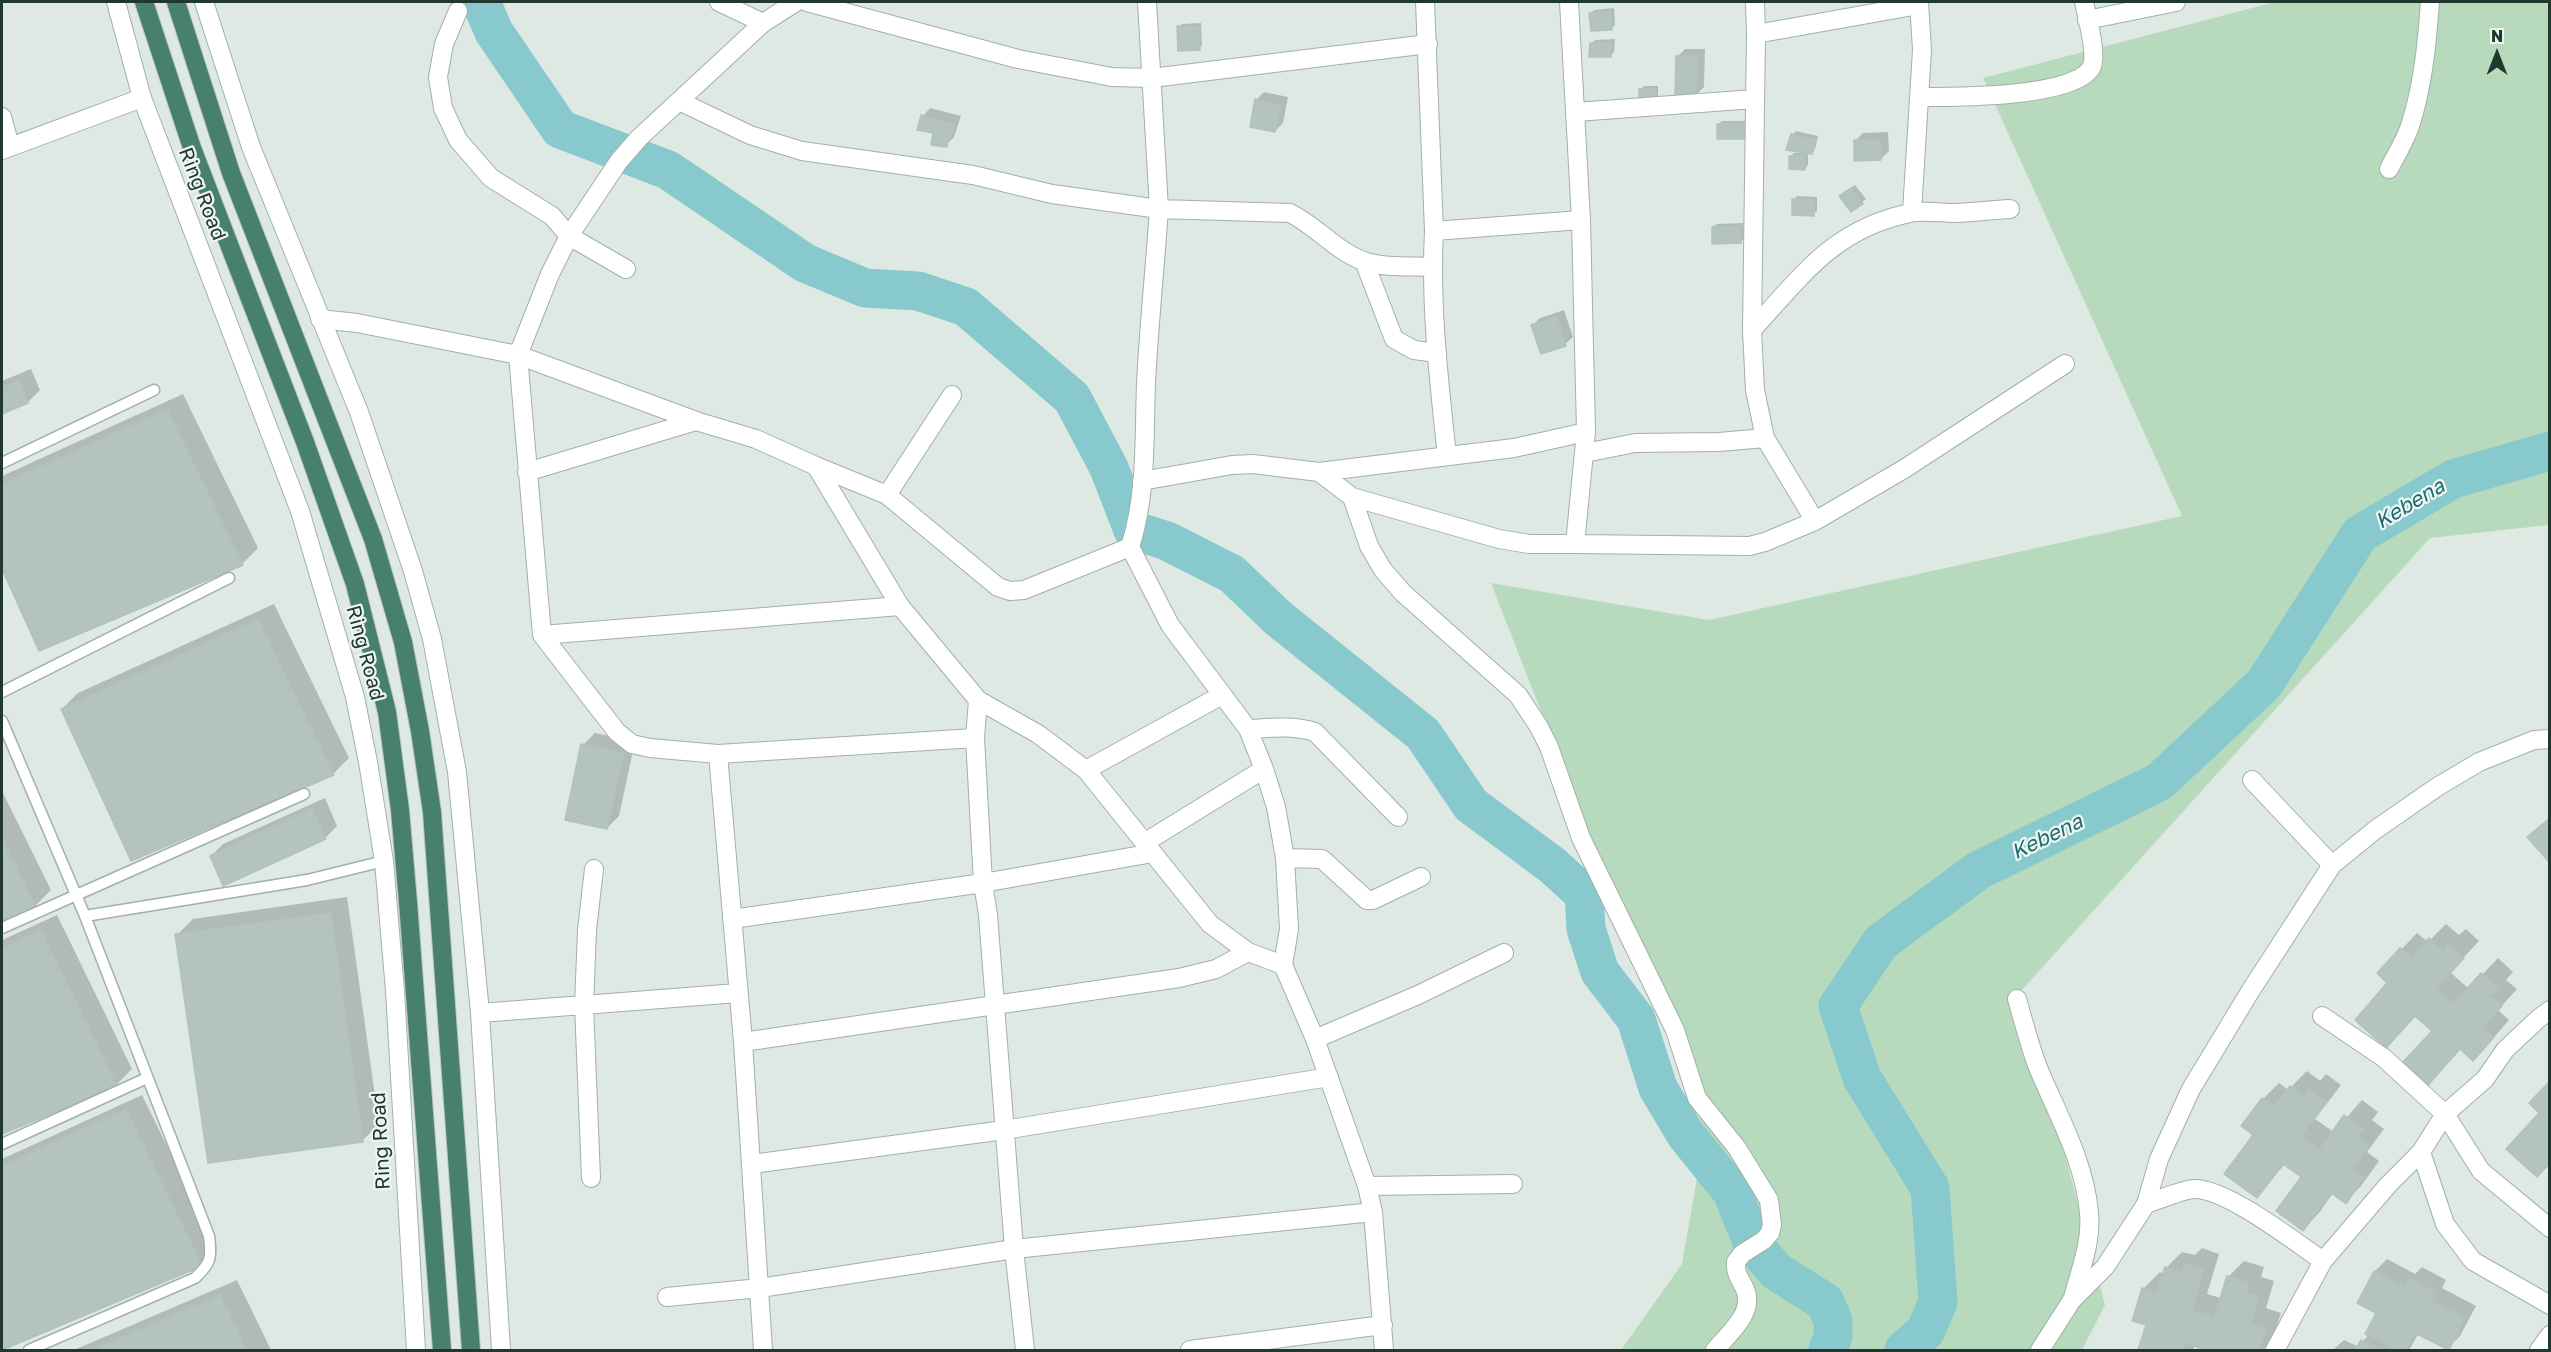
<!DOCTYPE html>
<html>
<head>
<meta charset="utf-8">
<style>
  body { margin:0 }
  #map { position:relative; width:2551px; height:1352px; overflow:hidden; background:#dee9e3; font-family:"Golos Text",sans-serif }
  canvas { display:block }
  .frame { position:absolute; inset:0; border:3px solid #203830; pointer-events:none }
  .north { position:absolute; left:2467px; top:24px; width:60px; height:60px; -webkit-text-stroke:4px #eef6f2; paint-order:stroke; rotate:0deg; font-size:16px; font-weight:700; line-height:24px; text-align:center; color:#203830 }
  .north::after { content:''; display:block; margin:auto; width:21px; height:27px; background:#203830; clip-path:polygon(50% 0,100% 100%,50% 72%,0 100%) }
</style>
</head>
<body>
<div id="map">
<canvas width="2551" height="1352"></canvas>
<div class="frame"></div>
<div class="north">N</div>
</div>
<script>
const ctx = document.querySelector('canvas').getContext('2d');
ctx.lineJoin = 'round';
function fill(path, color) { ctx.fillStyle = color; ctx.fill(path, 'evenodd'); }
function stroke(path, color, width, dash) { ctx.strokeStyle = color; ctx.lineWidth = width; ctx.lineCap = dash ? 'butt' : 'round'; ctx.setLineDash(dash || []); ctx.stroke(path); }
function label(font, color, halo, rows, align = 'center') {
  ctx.font = font + ' "Golos Text",sans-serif'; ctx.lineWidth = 4.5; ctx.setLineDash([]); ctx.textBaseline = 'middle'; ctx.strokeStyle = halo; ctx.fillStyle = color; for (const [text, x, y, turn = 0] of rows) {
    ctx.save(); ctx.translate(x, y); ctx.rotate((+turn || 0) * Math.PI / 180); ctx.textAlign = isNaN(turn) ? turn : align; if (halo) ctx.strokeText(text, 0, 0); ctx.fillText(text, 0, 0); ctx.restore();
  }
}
fill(new Path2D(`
  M 2275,2 L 2549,2 L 2549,525 L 2430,538 L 2021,991 L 2105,1305 L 2082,1350 L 1621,1350 L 1682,1264 L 1705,1132 L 1491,583 L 1709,620 L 2182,516 L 1983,78 Z`), '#b7dabd');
fill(new Path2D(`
  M 1614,8 L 1615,25 L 1611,29 L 1591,13 L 1594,10 Z
  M 1201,23 L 1202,45 L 1199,48 L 1179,27 L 1182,24 Z
  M 1615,39 L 1614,52 L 1611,55 L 1591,44 L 1595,40 Z
  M 1685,49 L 1705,49 L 1704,87 L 1696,95 L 1678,56 Z
  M 1644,86 L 1658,86 L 1658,101 L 1641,89 Z
  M 1264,92 L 1288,97 L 1283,123 L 1275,131 L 1256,100 Z
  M 930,108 L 961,116 L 954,137 L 946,145 L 923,116 Z
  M 1722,121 L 1753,121 L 1753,134 L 1718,125 Z
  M 1796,131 L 1818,136 L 1815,149 L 1812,153 L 1808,152 L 1808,165 L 1805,168 L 1790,157 L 1794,153 L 1805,153 L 1792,135 Z
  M 1888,132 L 1889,151 L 1881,159 L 1855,141 L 1863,133 Z
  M 1855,185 L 1866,199 L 1852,210 L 1844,193 Z
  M 1797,196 L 1817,197 L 1817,211 L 1813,214 L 1794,200 Z
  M 1743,223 L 1744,238 L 1740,242 L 1713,227 L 1717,224 Z
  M 1564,310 L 1573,337 L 1565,344 L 1532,326 L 1540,318 Z
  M 31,369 L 40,390 L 28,402 L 2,413 L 2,381 Z
  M 183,394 L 258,548 L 242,564 L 40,649 L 2,566 L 2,476 Z
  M 274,604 L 349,758 L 333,774 L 131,859 L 62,709 L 78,693 Z
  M 595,733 L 635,741 L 619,816 L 607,828 L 583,745 Z
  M 2,791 L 51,890 L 35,906 L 2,920 Z
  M 325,798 L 337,826 L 325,838 L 224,884 L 211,856 L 223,844 Z
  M 347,897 L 379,1124 L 363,1140 L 177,935 L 193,919 Z
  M 57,915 L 132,1069 L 116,1085 L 2,1133 L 2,940 Z
  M 2446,924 L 2459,935 L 2466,929 L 2479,941 L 2450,972 L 2469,989 L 2498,958 L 2513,972 L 2506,980 L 2517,989 L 2498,1010 L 2509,1020 L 2489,1043 L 2461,1048 L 2444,1067 L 2434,1031 L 2379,973 L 2417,933 L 2428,942 Z
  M 2307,1071 L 2320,1081 L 2326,1074 L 2341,1085 L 2315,1119 L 2334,1132 L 2362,1100 L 2378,1112 L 2372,1120 L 2384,1129 L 2367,1152 L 2379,1161 L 2361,1186 L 2345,1202 L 2333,1193 L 2319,1213 L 2303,1229 L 2303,1177 L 2285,1164 L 2257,1196 L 2255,1134 L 2263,1099 L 2279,1083 L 2288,1090 Z
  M 142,1095 L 217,1248 L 201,1264 L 2,1348 L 2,1159 Z
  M 2202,1248 L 2219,1254 L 2207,1294 L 2221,1298 L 2228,1277 L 2244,1261 L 2264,1267 L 2261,1277 L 2274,1281 L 2266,1308 L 2281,1313 L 2272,1341 L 2263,1350 L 2208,1350 L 2208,1348 L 2195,1344 L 2193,1350 L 2140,1350 L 2148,1324 L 2144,1288 L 2160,1272 L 2164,1274 L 2166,1268 L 2182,1252 L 2195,1255 Z
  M 2387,1259 L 2415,1274 L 2422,1267 L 2446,1280 L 2442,1288 L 2476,1306 L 2460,1336 L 2448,1348 L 2419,1333 L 2409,1350 L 2333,1350 L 2344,1340 L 2359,1347 L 2369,1334 L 2378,1312 L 2359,1303 L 2375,1271 Z
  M 237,1280 L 271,1350 L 74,1350 Z`), '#0003');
stroke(new Path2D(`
  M 481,2 L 494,32 L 560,129 L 668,170 L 805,263 L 865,288 L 918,291 L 966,307 L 1072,398 L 1109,468 L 1133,530 L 1167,541 L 1232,574 L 1278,618 L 1423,734 L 1471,805 L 1552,865 L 1584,894 L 1586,929 L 1600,972 L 1636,1019 L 1658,1088 L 1686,1135 L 1732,1192 L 1753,1244 L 1776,1271 L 1825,1302 L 1833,1321 L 1833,1336 L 1828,1350
  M 1904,1350 L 1925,1332 L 1938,1302 L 1930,1188 L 1862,1078 L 1838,1006 L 1881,942 L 1979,870 L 2159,782 L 2264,684 L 2360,534 L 2453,479 L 2550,451`), '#87c9cd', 39);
const building = new Path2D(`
  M 1611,11 L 1612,30 L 1591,31 L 1589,13 Z
  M 1177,26 L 1199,26 L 1200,50 L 1178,51 Z
  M 1612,42 L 1611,57 L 1589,57 L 1590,43 Z
  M 1676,56 L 1698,56 L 1696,97 L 1675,97 Z
  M 1639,89 L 1655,89 L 1655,106 L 1639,105 Z
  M 1255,99 L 1281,105 L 1275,132 L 1250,127 Z
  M 921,115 L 954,124 L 951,138 L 948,137 L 947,147 L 931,145 L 933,133 L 917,130 Z
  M 1717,124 L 1750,124 L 1750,139 L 1717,139 Z
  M 1791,134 L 1816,140 L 1812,154 L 1786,150 Z
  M 1854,140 L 1880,140 L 1881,160 L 1854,161 Z
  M 1789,156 L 1805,156 L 1805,170 L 1789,169 Z
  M 1851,188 L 1863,204 L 1851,212 L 1839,196 Z
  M 1792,199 L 1814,200 L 1814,216 L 1792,215 Z
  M 1741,226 L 1741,243 L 1712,244 L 1712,227 Z
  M 1557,317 L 1566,346 L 1541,354 L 1531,325 Z
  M 19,380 L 28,403 L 2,414 L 2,387 Z
  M 167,409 L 243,565 L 39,651 L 2,569 L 2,484 Z
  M 258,619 L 334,775 L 131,861 L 61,709 Z
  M 581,744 L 624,753 L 607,829 L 565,820 Z
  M 312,808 L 326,839 L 223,886 L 210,856 Z
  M 2550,818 L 2550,863 L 2527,837 Z
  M 2,838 L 36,907 L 2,922 Z
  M 331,913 L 363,1142 L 208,1163 L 175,934 Z
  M 41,930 L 117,1086 L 2,1134 L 2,948 Z
  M 2429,938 L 2443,951 L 2449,944 L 2464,958 L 2436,989 L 2453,1004 L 2481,973 L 2499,989 L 2491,996 L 2502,1006 L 2483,1027 L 2494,1037 L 2473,1061 L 2460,1049 L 2428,1085 L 2403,1062 L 2432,1031 L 2415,1016 L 2386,1048 L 2355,1020 L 2387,983 L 2377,973 L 2400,948 L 2412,958 Z
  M 2550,1081 L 2550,1163 L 2537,1177 L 2506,1149 L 2539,1113 L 2529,1103 Z
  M 2290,1086 L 2304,1097 L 2309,1089 L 2326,1102 L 2301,1136 L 2320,1149 L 2344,1115 L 2364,1129 L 2357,1137 L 2369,1145 L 2352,1169 L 2364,1177 L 2346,1204 L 2331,1193 L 2303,1231 L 2276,1211 L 2301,1177 L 2283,1164 L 2257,1198 L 2224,1174 L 2253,1135 L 2241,1126 L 2262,1098 L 2274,1107 Z
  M 126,1109 L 202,1266 L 2,1350 L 2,1166 Z
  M 2185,1264 L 2204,1269 L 2192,1310 L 2214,1317 L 2227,1276 L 2249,1283 L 2246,1293 L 2259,1297 L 2251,1324 L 2266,1329 L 2259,1350 L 2206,1350 L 2185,1343 L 2183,1350 L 2138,1350 L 2146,1325 L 2132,1321 L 2142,1288 L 2157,1292 L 2165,1267 L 2182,1272 Z
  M 2374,1271 L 2405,1287 L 2409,1278 L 2436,1292 L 2431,1301 L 2465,1318 L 2449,1350 L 2415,1333 L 2406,1350 L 2396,1350 L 2365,1334 L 2376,1313 L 2357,1303 Z
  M 220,1295 L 247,1350 L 92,1350 Z
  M 2361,1340 L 2381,1350 L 2355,1350 Z`);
fill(building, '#b4c4bc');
stroke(building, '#b1c2ba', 1.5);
const service = new Path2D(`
  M 2,463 L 154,390
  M 2,692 L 229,578
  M 2,721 L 85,916 L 209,1236 C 212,1258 211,1263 195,1278 L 29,1350
  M 85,916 L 307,880 L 384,861
  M 2,928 L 304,794
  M 2,1144 L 147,1078`);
const minor = new Path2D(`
  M 719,2 L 763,23
  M 796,2 L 763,23 L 639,138 L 619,161 L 569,236 L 550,274 L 518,355 L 542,635 L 617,732 L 632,744 L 650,748 L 718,754 L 975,738 L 983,883 L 988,915 L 1014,1249 L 1025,1350
  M 807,2 L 1018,59 L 1112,77 L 1152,78 L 1428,44
  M 1425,2 L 1434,231 C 1430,306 1439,382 1447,456
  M 1569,2 L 1581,220 L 1586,432 L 1575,544 L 1749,546 L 1765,542 L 1815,521 L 1765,438 L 1755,390 L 1752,330 L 1756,34 L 1755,2
  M 458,11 L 444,44 L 438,77 L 443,108 L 458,140 L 491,178 L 552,216 L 569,236 L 626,269
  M 2087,20 L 2176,2
  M 1756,34 L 1919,5
  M 1919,97 C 1951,97 2079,98 2092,66 C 2097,52 2087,17 2084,2
  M 679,101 L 750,135 L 802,151 L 973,175 L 1052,194 L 1159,209 L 1147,2
  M 1576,112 L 1755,99
  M 2,117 L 10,146
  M 2,150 L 142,98
  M 2389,169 C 2396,155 2405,141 2410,126 C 2423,86 2427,43 2430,2
  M 1912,212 L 1922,50 L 1919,2
  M 1434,231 L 1581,220
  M 1364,261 L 1394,339 L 1414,350 L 1437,353
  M 320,319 L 357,323 L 518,355 L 696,421 L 756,439 L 816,466 L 900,606 L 978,700 L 1038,734 L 1086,770 L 1210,924 L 1248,952 L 1283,965 L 1315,1039 L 1367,1186 L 1373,1212 L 1384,1350
  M 1752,330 C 1802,276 1833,229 1910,213 C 1924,210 1941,213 1955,213 C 1974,212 1992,210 2010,209
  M 1585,453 L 1635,443 L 1719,442 L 1765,438
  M 816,466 L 887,495 L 998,587 L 1010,591 L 1024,590 L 1130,547 L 1170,625 L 1248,729 L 1264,769 L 1276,807 L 1285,858 L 1289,929 L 1283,965
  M 527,472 L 696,421
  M 1319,472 L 1514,448 L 1586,432
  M 1142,481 L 1232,465 L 1253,464 L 1319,472 L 1352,497 L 1499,539 L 1529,544 L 1575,544
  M 887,495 L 952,395
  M 1352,497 L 1369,546 L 1383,570 L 1403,593 L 1518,695 L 1539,727 L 1549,747 L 1581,838 L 1675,1030 L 1697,1098 L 1737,1148 L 1769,1200 L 1772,1225 L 1770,1233 L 1764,1240 L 1742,1254 L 1736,1262 C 1735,1273 1740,1279 1745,1289 C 1755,1313 1729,1333 1715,1350
  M 1815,521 L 1904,469 L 2065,364
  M 1130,547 C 1147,495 1144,437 1146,383 C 1149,325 1155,267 1159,209 L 1290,213 C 1316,226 1335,250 1363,261 C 1383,268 1410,266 1432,267
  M 542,635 L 900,606
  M 1248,729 C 1270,728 1293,725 1315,732 L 1398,817
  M 975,738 L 978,700
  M 718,754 L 743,1042 L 763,1350
  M 1086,770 L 1222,695
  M 2252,780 L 2332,865
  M 1144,843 L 1264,769
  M 1285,858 L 1322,859 L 1367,900 L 1373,900 L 1421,877
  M 732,919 L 983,883 L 1153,853
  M 2017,999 C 2023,1020 2029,1043 2037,1065 C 2056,1112 2085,1161 2089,1213 C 2092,1241 2080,1271 2073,1298
  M 2550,1010 L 2538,1019 L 2505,1050 L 2485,1079 L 2445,1114 L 2481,1171 L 2550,1228
  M 480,1013 L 738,993
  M 1315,1039 L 1418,995 L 1504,953
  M 743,1042 L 1179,978 L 1216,969 L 1248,952
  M 2421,1152 L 2445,1224 L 2473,1261 L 2550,1305
  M 752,1164 L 1004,1130 L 1329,1077
  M 591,1178 L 584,1005 L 587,930 L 594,869
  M 1367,1186 L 1513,1184
  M 2146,1204 C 2159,1200 2181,1190 2194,1189 C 2226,1188 2295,1242 2323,1261
  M 667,1297 L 760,1288 L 1014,1249 L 1373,1212
  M 1190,1350 L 1383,1325
  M 2040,1350 L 2072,1300 L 2105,1267 L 2146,1204 L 2159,1159 L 2191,1089 L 2251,990 L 2332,865 L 2375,830 L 2437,787 L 2479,762 L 2534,740 L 2550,739
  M 2275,1350 L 2323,1261 L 2388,1185 L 2421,1152 L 2445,1114 L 2384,1058 L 2322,1016
  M 2539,1350 L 2550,1335`);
const tertiary = new Path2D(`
  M 116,2 L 142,98 L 300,511 L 355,697 L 368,762 L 384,861 L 395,991 L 416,1350
  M 204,2 L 251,147 L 359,412 L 413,571 L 432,639 L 457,772 L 480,1013 L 501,1350`);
const trunk = new Path2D(`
  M 144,2 L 192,148 L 305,442 L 355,584 L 387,712 L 400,810 L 408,902 L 442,1350
  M 176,2 L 231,173 L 373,539 L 403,642 L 420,731 L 432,812 L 471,1350`);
stroke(service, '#a1b0aa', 13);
stroke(minor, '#a1b0aa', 20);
stroke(tertiary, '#a1b0aa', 20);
stroke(trunk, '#bcc3c1', 20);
stroke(service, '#fff', 10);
stroke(minor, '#fff', 18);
stroke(tertiary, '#fff', 18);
stroke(trunk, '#48806e', 18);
label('20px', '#203830', '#eef6f2', [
  ["Ring Road",202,194,69],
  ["Ring Road",365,653,75],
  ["Ring Road",381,1141,-93]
]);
label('italic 21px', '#1d6b72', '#eef6f2', [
  ["Kebena",2410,504,-31],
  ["Kebena",2047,837,-26]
]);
</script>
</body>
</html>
